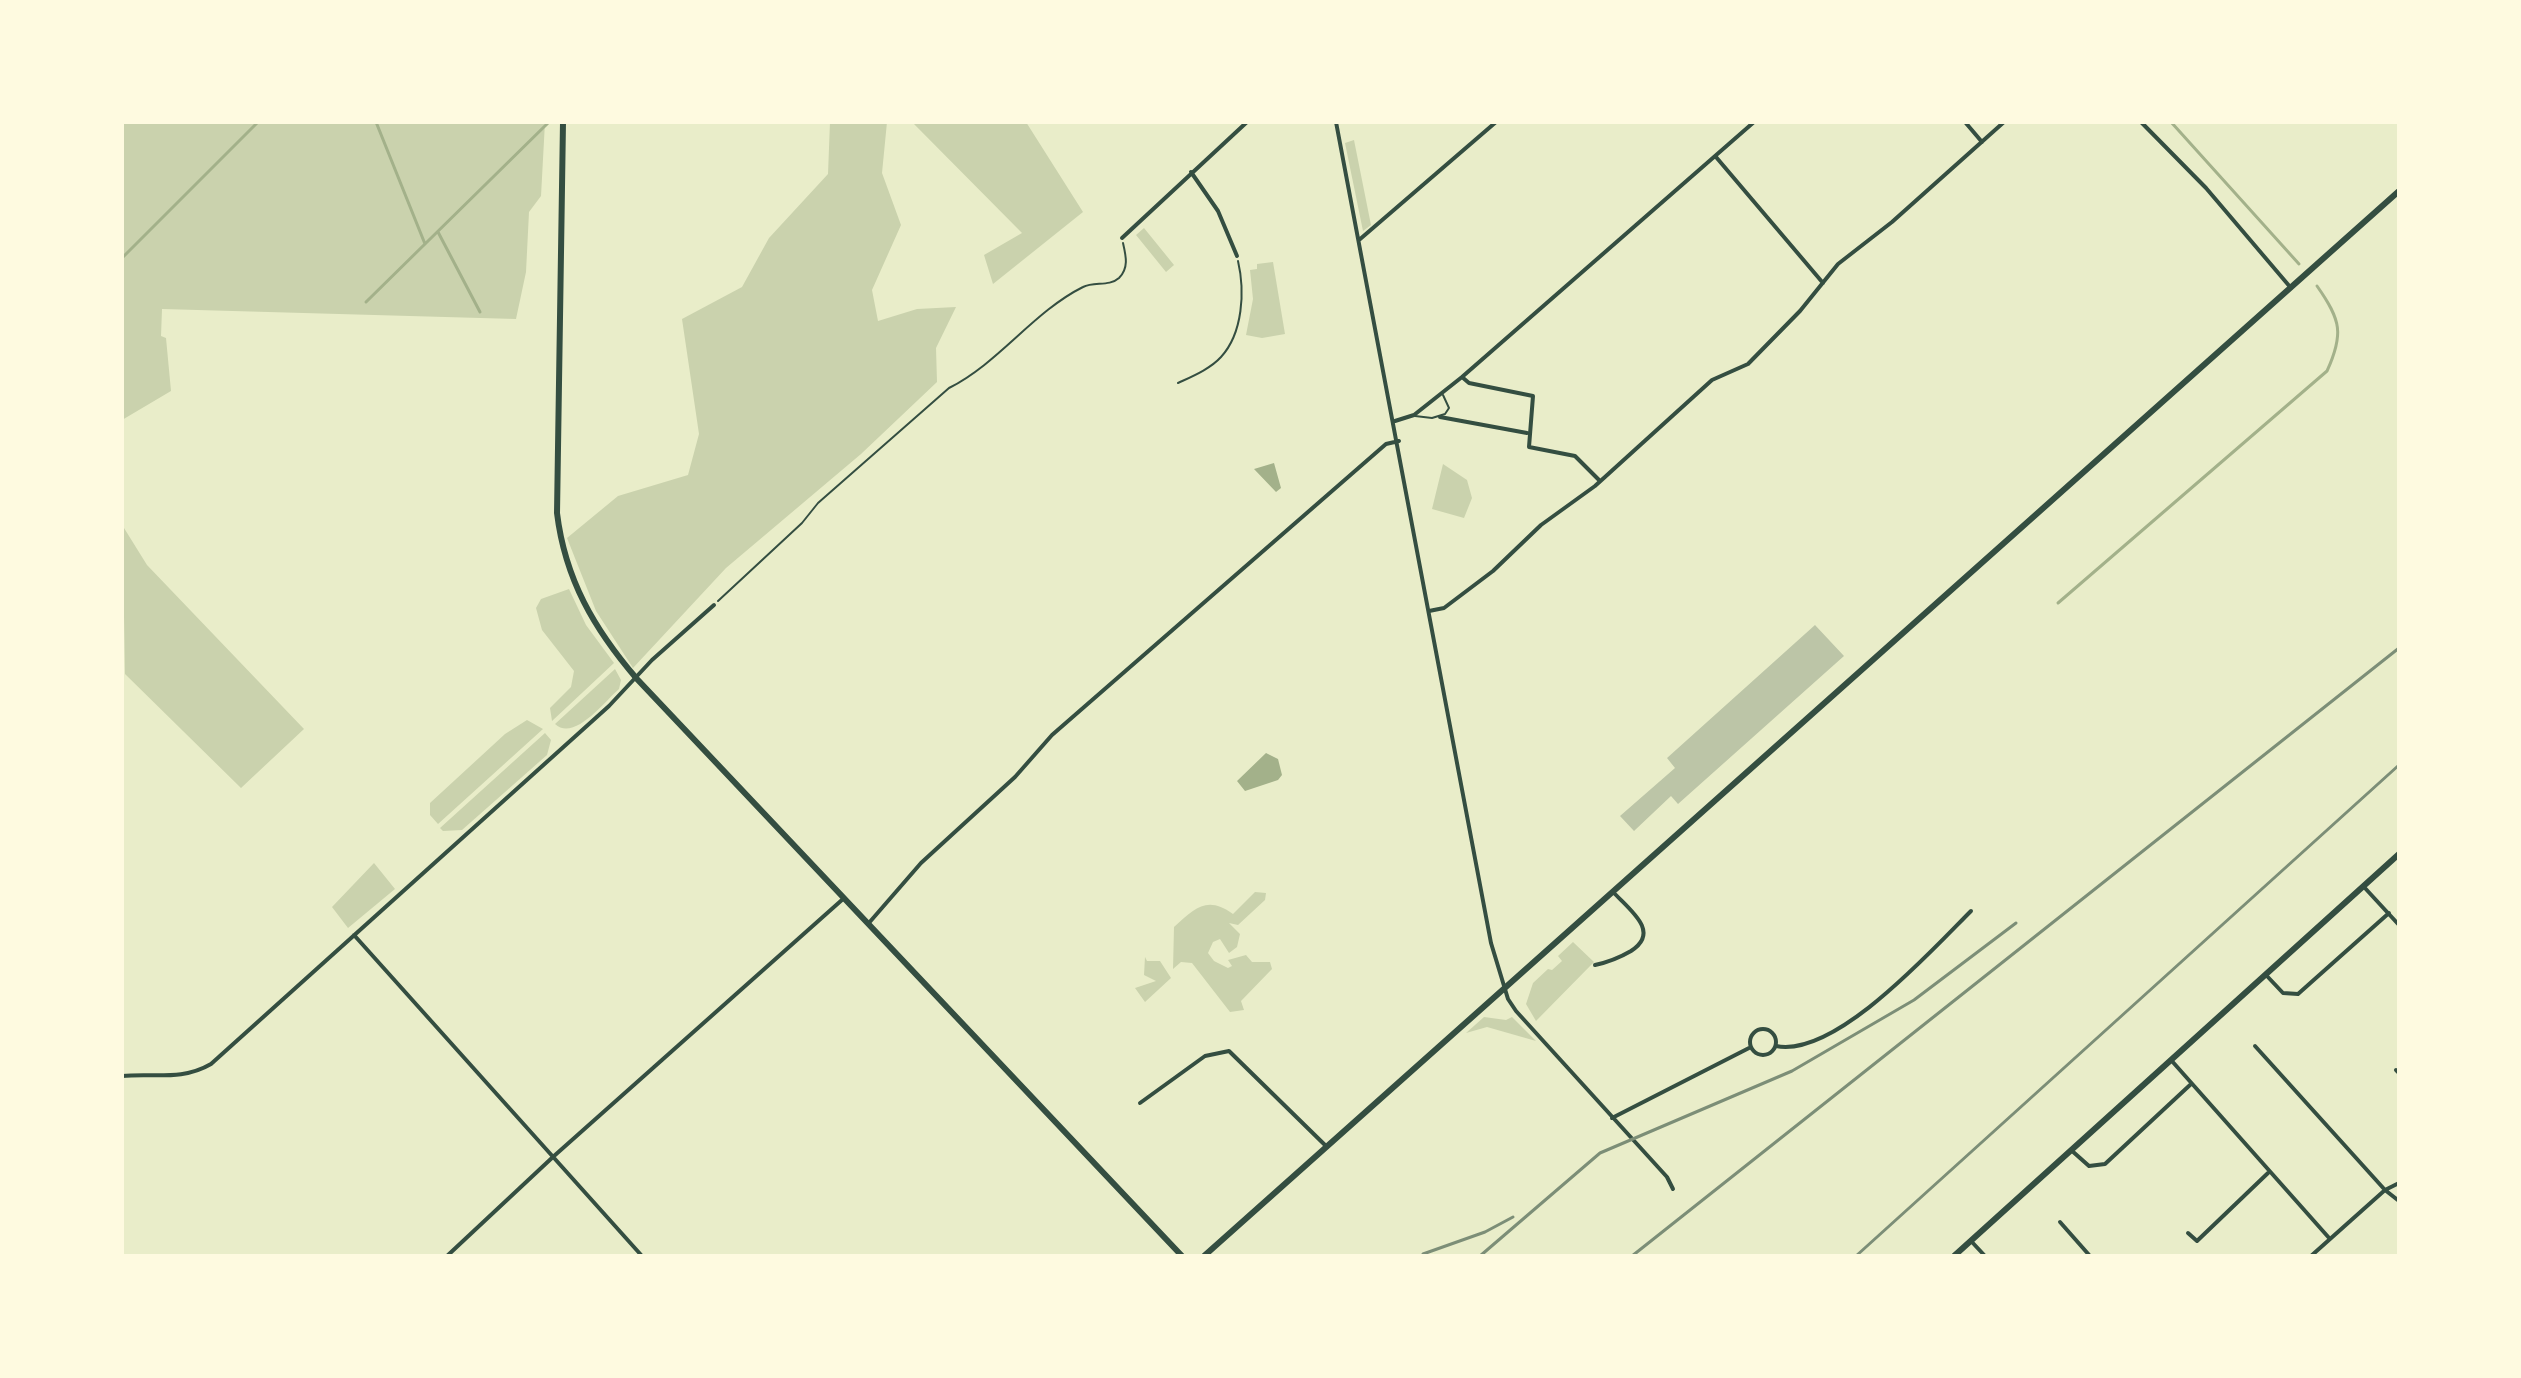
<!DOCTYPE html>
<html>
<head>
<meta charset="utf-8">
<style>
  body { margin:0 }
  #map { position:relative; width:2521px; height:1378px; overflow:hidden; background:#e9edc9; font-family:Quicksand,sans-serif }
  canvas { display:block }
  .frame { position:absolute; inset:0; border:124px solid #fefae0; pointer-events:none }
</style>
</head>
<body>
<div id="map">
<canvas width="2521" height="1378"></canvas>
<div class="frame"></div>
</div>
<script>
const ctx = document.querySelector('canvas').getContext('2d');
ctx.lineJoin = 'round';
function fill(path, color) { ctx.fillStyle = color; ctx.fill(path, 'evenodd'); }
function stroke(path, color, width, dash) { ctx.strokeStyle = color; ctx.lineWidth = width; ctx.lineCap = dash ? 'butt' : 'round'; ctx.setLineDash(dash || []); ctx.stroke(path); }
fill(new Path2D(`
  M 122,122 L 545,122 L 541,196 L 529,212 L 526,272 L 516,319 L 162,309 L 161,336 L 166,338 L 171,391 L 122,420 Z
  M 830,122 L 887,122 L 882,173 L 901,225 L 872,290 L 878,321 L 917,309 L 956,307 L 936,348 L 937,382 L 861,454 L 726,568 L 633,668 L 596,611 L 567,538 L 618,496 L 688,475 L 699,434 L 682,319 L 742,287 L 769,238 L 828,174 Z
  M 912,122 L 1026,122 L 1083,212 L 993,284 L 984,255 L 1022,233 Z
  M 1354,140 L 1371,225 L 1363,231 L 1345,143 Z
  M 1144,228 L 1174,265 L 1166,272 L 1136,235 Z
  M 1273,262 L 1285,334 L 1262,338 L 1246,335 L 1253,299 L 1250,270 L 1257,269 L 1257,264 Z
  M 1443,464 L 1467,480 L 1472,498 L 1464,518 L 1432,509 Z
  M 122,502 L 124,528 L 147,565 L 304,729 L 241,788 L 125,674 Z
  M 569,589 L 586,625 L 614,663 L 552,721 L 550,708 L 571,687 L 574,671 L 542,630 L 536,608 L 541,599 Z
  M 615,669 L 621,680 L 619,689 C 604,702 574,742 555,724 Z
  M 527,720 L 543,729 L 438,824 L 430,815 L 430,803 L 505,734 Z
  M 545,733 L 551,740 L 547,755 L 462,830 L 443,831 L 440,828 Z
  M 374,863 L 395,889 L 348,928 L 332,907 Z
  M 1255,892 L 1266,893 L 1265,900 L 1238,925 L 1229,923 L 1240,934 L 1237,947 L 1229,953 L 1220,939 L 1213,942 L 1208,953 L 1214,961 L 1228,968 L 1232,966 L 1228,960 L 1246,955 L 1252,962 L 1270,962 L 1272,969 L 1241,1001 L 1244,1010 L 1230,1012 L 1192,963 L 1181,962 L 1173,969 L 1174,927 C 1195,908 1207,895 1233,914 Z
  M 1573,942 L 1594,962 L 1536,1021 L 1526,1004 L 1533,983 L 1548,969 L 1552,970 L 1562,961 L 1558,956 Z
  M 1145,957 L 1147,961 L 1160,961 L 1171,978 L 1145,1002 L 1135,988 L 1156,981 L 1144,975 Z
  M 1484,1017 L 1506,1020 L 1512,1017 L 1536,1041 L 1487,1027 L 1466,1033 Z`), '#cad2ad');
fill(new Path2D(`
  M 1274,463 L 1281,488 L 1276,492 L 1254,469 Z
  M 1266,753 L 1278,759 L 1282,775 L 1278,780 L 1245,791 L 1237,781 Z`), '#a3b18a');
stroke(new Path2D(`
  M 376,122 L 425,244
  M 2171,122 L 2299,264
  M 438,232 L 480,312
  M 122,258 L 258,122
  M 366,302 L 549,122
  M 2058,603 L 2327,371 C 2344,334 2341,320 2317,286`), '#a3b18a', 3);
fill(new Path2D(`
  M 1815,625 L 1844,656 L 1678,804 L 1671,796 L 1634,831 L 1620,816 L 1675,768 L 1667,758 Z`), '#bcc5a7');
stroke(new Path2D(`
  M 1178,383 C 1193,376 1210,369 1221,357 C 1243,333 1245,291 1238,261
  M 718,601 L 802,523 L 818,503 L 949,388 C 999,363 1033,312 1083,287 C 1094,281 1109,287 1119,278 C 1129,268 1126,256 1123,243`), '#344e41', 2);
stroke(new Path2D(`
  M 1415,416 L 1432,418 L 1445,414 L 1449,408 L 1443,395`), '#344e41', 2);
stroke(new Path2D(`
  M 1336,122 L 1491,943 L 1508,999 L 1516,1011 L 1667,1177 L 1673,1189
  M 1965,122 L 1982,142
  M 2141,122 L 2206,188 L 2291,288
  M 1716,157 L 1823,283
  M 1191,172 L 1218,211 L 1237,256
  M 1122,238 L 1247,122
  M 1359,240 L 1496,122
  M 1462,377 L 1469,383 L 1533,396 L 1529,447 L 1575,456 L 1600,481
  M 1440,417 L 1527,433
  M 1395,421 L 1414,415 L 1462,377 L 1754,122
  M 1429,611 L 1444,608 L 1493,571 L 1541,525 L 1595,486 L 1712,380 L 1748,364 L 1800,311 L 1838,264 L 1892,222 L 2004,122
  M 2364,887 L 2399,925
  M 868,924 L 921,863 L 1015,777 L 1052,735 L 1386,444 L 1399,441
  M 354,935 L 642,1256
  M 1595,965 C 1609,962 1619,958 1631,951 C 1661,932 1630,910 1613,892
  M 2266,975 L 2283,993 L 2298,994 L 2389,913
  M1750 1042a13 13 0 1 1 26 0a13 13 0 1 1-26 0Z
  M 1776,1046 C 1835,1058 1931,951 1971,911
  M 2255,1046 L 2385,1190 L 2399,1201
  M 2171,1060 L 2330,1239
  M 2396,1070 L 2399,1073
  M 122,1076 C 154,1073 182,1081 211,1064 L 609,706 L 652,660 L 714,605
  M 1140,1103 L 1205,1056 L 1229,1051 L 1327,1147
  M 1612,1118 L 1751,1047
  M 2071,1150 L 2089,1166 L 2105,1164 L 2190,1085
  M 2060,1222 L 2090,1256
  M 2188,1233 L 2197,1241 L 2268,1173
  M 1971,1241 L 1985,1256
  M 447,1256 L 554,1156 L 843,899
  M 2311,1256 L 2385,1190 L 2399,1183`), '#344e41', 4);
stroke(new Path2D(`
  M 1204,1256 L 2399,191
  M 1954,1256 L 2399,854`), '#344e41', 6);
stroke(new Path2D(`
  M 563,122 L 557,513 C 565,579 594,629 637,679 L 1182,1256`), '#344e41', 6);
stroke(new Path2D(`
  M 1423,1254 L 1485,1232 L 1513,1217
  M 1480,1256 L 1600,1153 L 1792,1071 L 1914,1000 L 2016,923
  M 1632,1256 L 2399,648
  M 1856,1256 L 2399,765`), '#7c8e77', 3);
</script>
</body>
</html>
